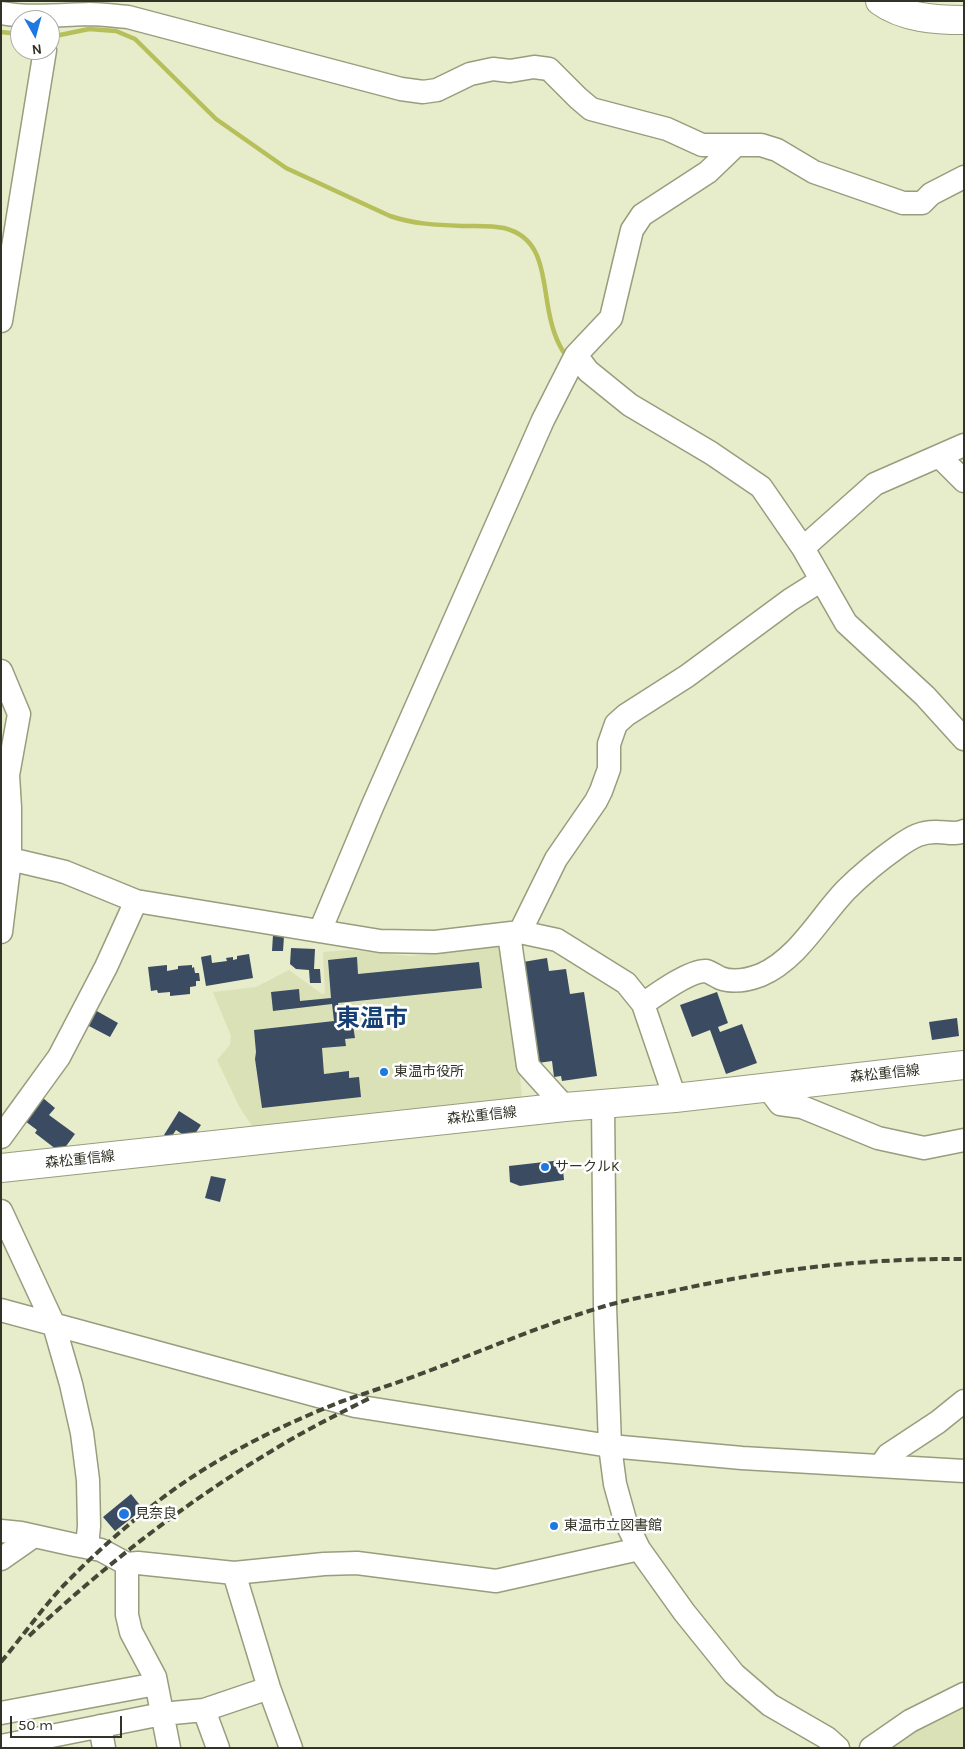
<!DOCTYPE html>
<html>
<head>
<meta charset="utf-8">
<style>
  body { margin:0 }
  #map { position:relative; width:965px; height:1749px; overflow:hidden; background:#e7ecca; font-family:Karla,sans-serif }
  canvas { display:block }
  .frame { position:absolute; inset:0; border:2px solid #323326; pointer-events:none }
  .north { position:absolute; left:10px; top:10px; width:50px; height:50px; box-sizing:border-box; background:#fff; border:1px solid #adada8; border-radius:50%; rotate:173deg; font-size:14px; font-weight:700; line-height:20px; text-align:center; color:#323326 }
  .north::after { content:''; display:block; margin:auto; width:18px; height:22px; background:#1d78e1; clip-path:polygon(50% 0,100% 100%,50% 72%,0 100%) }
  .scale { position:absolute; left:10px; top:1716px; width:112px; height:22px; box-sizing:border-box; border:2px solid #323326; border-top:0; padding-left:6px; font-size:15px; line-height:18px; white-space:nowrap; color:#323326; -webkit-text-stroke:4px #fff; paint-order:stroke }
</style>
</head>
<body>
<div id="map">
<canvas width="965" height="1749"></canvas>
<div class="frame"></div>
<div class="north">N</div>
<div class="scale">50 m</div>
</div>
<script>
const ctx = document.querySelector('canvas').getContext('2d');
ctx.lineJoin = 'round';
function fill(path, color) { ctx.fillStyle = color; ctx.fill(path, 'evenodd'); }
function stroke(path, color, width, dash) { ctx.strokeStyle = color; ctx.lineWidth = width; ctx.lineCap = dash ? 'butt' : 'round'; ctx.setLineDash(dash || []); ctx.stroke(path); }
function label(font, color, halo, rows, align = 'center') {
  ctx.font = font + ' Karla,"Noto Sans JP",sans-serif'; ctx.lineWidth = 5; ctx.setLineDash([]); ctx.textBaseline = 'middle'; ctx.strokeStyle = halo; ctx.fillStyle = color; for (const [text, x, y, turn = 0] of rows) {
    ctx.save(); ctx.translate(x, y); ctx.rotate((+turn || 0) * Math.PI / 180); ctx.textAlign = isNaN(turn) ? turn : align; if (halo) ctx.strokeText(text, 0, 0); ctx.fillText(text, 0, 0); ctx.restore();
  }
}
fill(new Path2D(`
  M 502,945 L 516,1032 L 522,1098 L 520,1102 L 395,1110 L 255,1130 L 240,1108 L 217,1060 L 230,1045 L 231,1036 L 213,992 L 256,987 L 289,970 L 322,994 L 325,993 L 323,952 L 350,950 L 411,956 Z
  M 964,1702 L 964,1748 L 883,1748 Z`), '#dbe1b7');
stroke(new Path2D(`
  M 1,32 L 20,34
  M 50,35 L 60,35 L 89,29 L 116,31 L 135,39 L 216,119 L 286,168 L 390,216 C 413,224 437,225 462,226 C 476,226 490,225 504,228 C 545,238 542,279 549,312 C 552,328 557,345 568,358`), '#b6bf5a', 4.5);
fill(new Path2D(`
  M 273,935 L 284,936 L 283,951 L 272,951 Z
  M 291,948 L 315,949 L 314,969 L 320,969 L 321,983 L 310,983 L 309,970 L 296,969 L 290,964 Z
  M 249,954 L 253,978 L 206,986 L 201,957 L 211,955 L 212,963 L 227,961 L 226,958 L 233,957 L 233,960 L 237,959 L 237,956 Z
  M 357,957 L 358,974 L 479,962 L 482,988 L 338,1003 L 340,1020 L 352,1019 L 355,1038 L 345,1039 L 346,1046 L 322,1048 L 324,1074 L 349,1071 L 349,1078 L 359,1077 L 361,1097 L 262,1108 L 255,1059 L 256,1052 L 254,1030 L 334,1021 L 332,1004 L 273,1011 L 271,992 L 299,989 L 300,1001 L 331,998 L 328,960 Z
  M 547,958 L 549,971 L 566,969 L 570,994 L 584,992 L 597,1076 L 562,1081 L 561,1076 L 554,1077 L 552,1061 L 538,1063 L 523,962 Z
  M 167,965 L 167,971 L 178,969 L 178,966 L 192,965 L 192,968 L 194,967 L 195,973 L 199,973 L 200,981 L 196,981 L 196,986 L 190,987 L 190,994 L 170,996 L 170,992 L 158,993 L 157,990 L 151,991 L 148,967 Z
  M 717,992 L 728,1023 L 718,1027 L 720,1032 L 742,1024 L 757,1063 L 726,1074 L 710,1030 L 692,1037 L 680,1005 Z
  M 95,1010 L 118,1023 L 110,1037 L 87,1025 Z
  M 957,1018 L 959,1036 L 932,1040 L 929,1022 Z
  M 43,1098 L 55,1108 L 49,1115 L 75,1134 L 61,1153 L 35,1133 L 37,1130 L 25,1121 Z
  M 179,1111 L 201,1125 L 191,1140 L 176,1130 L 170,1139 L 164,1135 Z
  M 562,1160 L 564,1180 L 520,1186 L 510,1182 L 509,1166 Z
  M 211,1176 L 226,1179 L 220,1202 L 205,1198 Z
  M 131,1494 L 143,1509 L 115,1531 L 103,1517 Z`), '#3a4b62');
const minor = new Path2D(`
  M 1,13 C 30,18 59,15 89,14 C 102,14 115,16 128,17 L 401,89 L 423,92 L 437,90 L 470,74 L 493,69 L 510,71 L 534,67 L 549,69 L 578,98 L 591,109 L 667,129 L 702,145 L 761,145 L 777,150 L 814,172 L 903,203 L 922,203 L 931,194 L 964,177
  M 1,321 L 45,50
  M 576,355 L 588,371 L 630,405 L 711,453 L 761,487 L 803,548 L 846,623 L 925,696 L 964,739
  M 939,456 L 964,481
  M 803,548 L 875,484 L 964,445
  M 1,671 L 19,714 L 8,775 L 10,808 L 10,859 L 1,932
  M 1,860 L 10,859 L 65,872 L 136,901 L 380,941 L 435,942 L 520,932 L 557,940 L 626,983 L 643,1004 L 675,1098
  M 320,931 L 372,807 L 543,420 L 576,355 L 611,318 L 632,230 L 642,215 L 708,172 L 735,146
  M 520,932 L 556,859 L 596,801 L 601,791 L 609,769 L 609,744 L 616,724 L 626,715 L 687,676 L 790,600 L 820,581
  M 509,934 L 528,1066 L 565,1107
  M 643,1004 C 656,995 690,970 706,971 C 710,972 716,976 720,978 C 733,983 748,980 761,975 C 798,959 819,918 846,890 C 861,875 882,858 899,846 C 912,837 922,831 938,832 C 946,832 956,835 964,831
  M 767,1087 L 780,1104 L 802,1107 L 878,1138 L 924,1148 L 964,1140
  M 603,1104 L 605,1306 L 610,1446 L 615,1484 L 625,1520 L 639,1549 L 684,1612 L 734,1674 L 770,1705 L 827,1738 L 838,1748
  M 1,1137 L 59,1057 L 106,967 L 136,901
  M 1,1211 L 54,1325 L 71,1384 L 82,1433 L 88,1480 L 89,1526 L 87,1547
  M 1,1310 L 355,1406 L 610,1446 L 742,1458 L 964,1471
  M 881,1465 L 888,1455 L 938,1422 L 964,1401
  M 1,1531 L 21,1533 L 75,1545 L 101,1550 L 127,1564 L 138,1563 L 234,1573 L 324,1564 L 357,1563 L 496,1581 L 639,1549
  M 1,1559 L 31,1538 L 21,1533
  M 127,1564 L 127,1615 L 131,1632 L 155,1677 L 169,1748
  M 234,1573 L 269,1688 L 291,1748
  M 204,1710 L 218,1748
  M 1,1713 L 156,1684
  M 100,1726 L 104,1748
  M 1,1746 L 162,1714 L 204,1710 L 269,1688
  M 871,1748 L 910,1721 L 964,1694`);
const major = new Path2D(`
  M 1,1168 L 565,1107 L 675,1098 L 964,1065`);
const highway = new Path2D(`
  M 880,1 C 903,18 936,20 964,20`);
stroke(minor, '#989d7d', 25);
stroke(major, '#989d7d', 30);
stroke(highway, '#989d7d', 30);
stroke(minor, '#fff', 22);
stroke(major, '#fff', 28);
stroke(highway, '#fff', 28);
stroke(new Path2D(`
  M 29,1636 C 103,1567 183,1504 270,1452 C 302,1432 336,1415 370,1398
  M 1,1662 C 22,1637 41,1610 63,1586 C 95,1553 131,1521 169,1493 C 221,1455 280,1426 340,1402 C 362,1394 385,1387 407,1379 C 473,1355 538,1326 605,1306 C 626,1300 647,1296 668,1292 C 765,1270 865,1258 964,1259`), '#454737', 4, [8, 4]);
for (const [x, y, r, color] of [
  [384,1072,5,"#1d78e1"],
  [545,1167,5,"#1d78e1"],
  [124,1514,6,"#1d78e1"],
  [554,1526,5,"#1d78e1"]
]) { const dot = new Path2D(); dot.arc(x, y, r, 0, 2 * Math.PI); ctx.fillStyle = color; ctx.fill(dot); stroke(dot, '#fff', 2); }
label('14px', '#323326', '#fff', [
  ["東温市役所",394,1072],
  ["サークルK",555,1167],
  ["見奈良",135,1514],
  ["東温市立図書館",564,1526]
], 'left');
label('14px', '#323326', '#fff', [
  ["森松重信線",885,1074,-6],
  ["森松重信線",482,1116,-6],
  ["森松重信線",80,1160,-6]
]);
label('bold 24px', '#164073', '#fff', [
  ["東温市",372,1019]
]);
</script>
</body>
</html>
